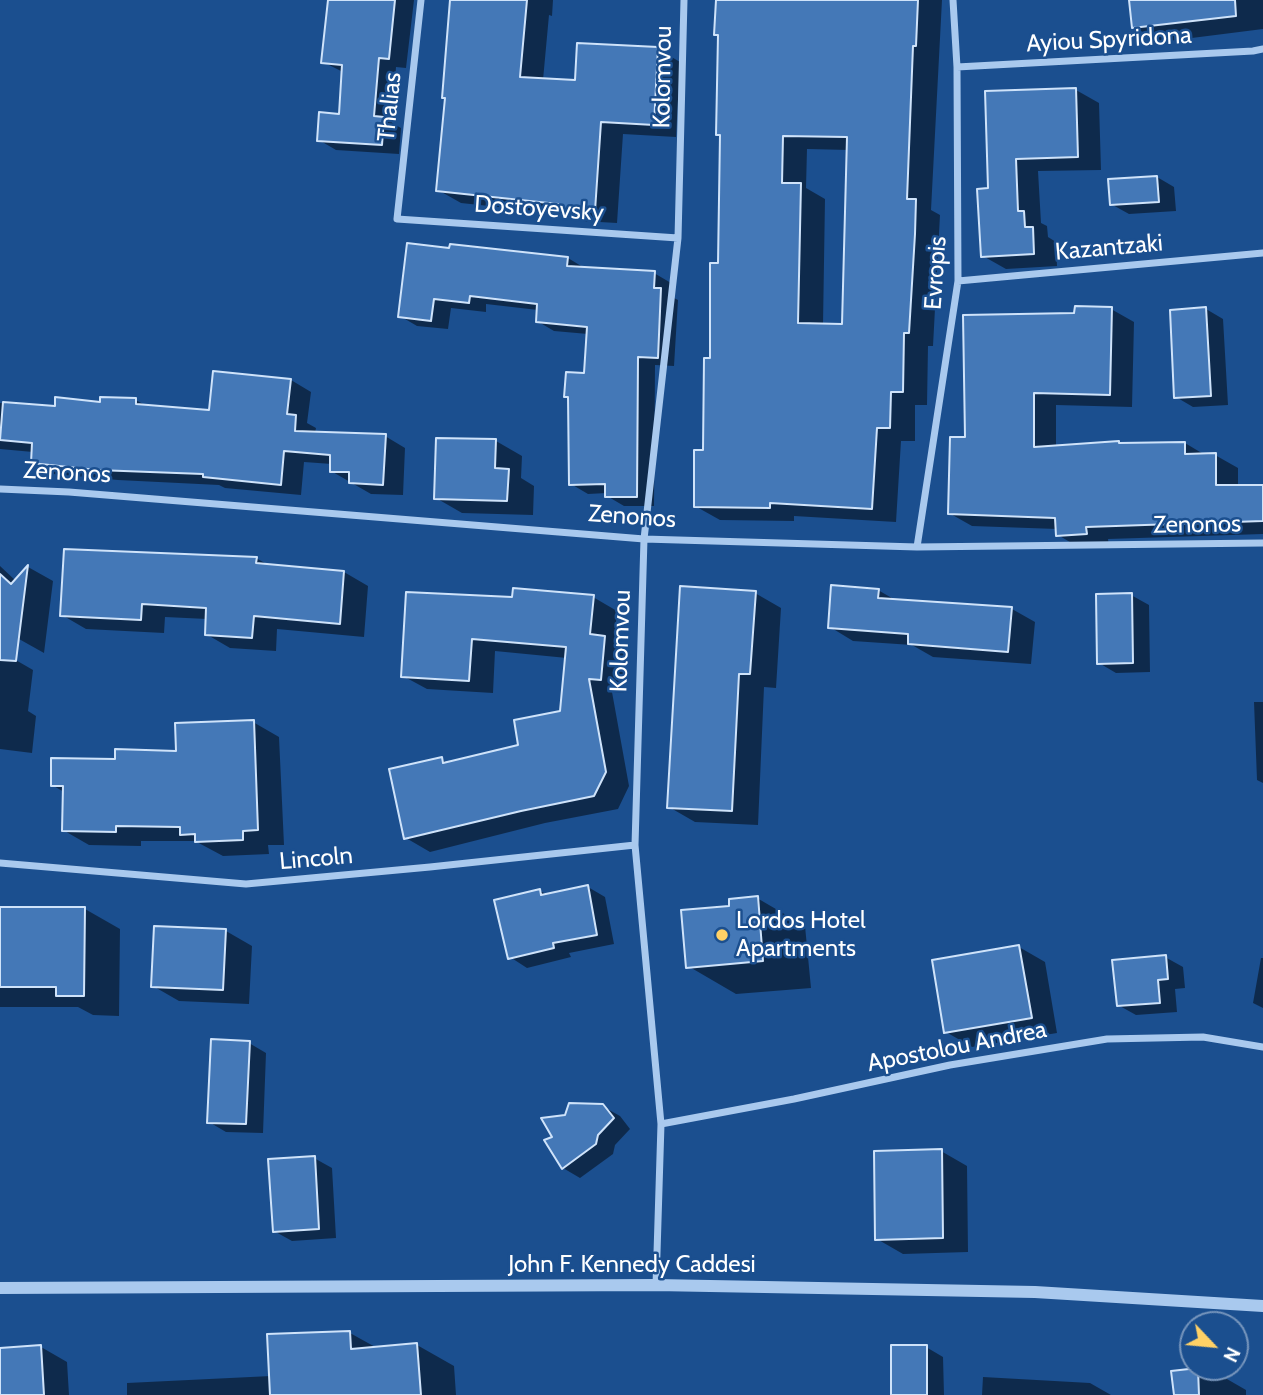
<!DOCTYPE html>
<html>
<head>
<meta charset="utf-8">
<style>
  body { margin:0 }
  #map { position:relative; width:1263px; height:1395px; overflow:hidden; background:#1b4f8f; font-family:Cabin,sans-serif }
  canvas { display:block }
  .north { position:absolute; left:1179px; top:1311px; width:70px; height:70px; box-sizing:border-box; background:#1b4f8f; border:2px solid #7695bc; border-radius:50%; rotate:116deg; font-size:19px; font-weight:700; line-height:28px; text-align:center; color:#fff }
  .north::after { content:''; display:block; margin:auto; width:24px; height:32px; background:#ffd166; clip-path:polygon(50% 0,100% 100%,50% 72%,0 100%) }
</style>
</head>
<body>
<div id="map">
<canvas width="1263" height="1395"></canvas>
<div class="north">N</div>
</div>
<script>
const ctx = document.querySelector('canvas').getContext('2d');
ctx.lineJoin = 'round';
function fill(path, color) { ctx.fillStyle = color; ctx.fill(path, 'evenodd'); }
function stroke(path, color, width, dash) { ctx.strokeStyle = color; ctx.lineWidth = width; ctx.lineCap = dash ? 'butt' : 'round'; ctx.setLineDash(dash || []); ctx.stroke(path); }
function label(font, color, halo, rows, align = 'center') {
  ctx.font = font + ' Cabin,sans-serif'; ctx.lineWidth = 5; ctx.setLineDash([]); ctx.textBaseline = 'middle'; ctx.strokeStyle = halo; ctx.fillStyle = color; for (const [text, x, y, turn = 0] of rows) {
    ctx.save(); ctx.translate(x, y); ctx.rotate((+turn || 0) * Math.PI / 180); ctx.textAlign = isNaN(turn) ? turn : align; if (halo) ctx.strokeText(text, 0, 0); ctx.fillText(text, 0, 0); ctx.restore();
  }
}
fill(new Path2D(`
  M 330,0 L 414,0 L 406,68 L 396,67 L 392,123 L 401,128 L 399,154 L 336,150 L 319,140 L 340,116 L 343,72 L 323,62 Z
  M 453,0 L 553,0 L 552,16 L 549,15 L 543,80 L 576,82 L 579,44 L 658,49 L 680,62 L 676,137 L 623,134 L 617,223 L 582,221 L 573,215 L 461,203 L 438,190 Z
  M 718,0 L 942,0 L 931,210 L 940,215 L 933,346 L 928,346 L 927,405 L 915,405 L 915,441 L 901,441 L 896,522 L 794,516 L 794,521 L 720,520 L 695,506 L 704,452 L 720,265 L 722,136 L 717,134 L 719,36 L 716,34 ZM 807,149 L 849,150 L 843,326 L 823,325 L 825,199 L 806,188 Z
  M 1131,0 L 1263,0 L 1263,29 L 1160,42 L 1134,27 Z
  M 1076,90 L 1099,103 L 1101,170 L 1038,171 L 1041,223 L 1047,226 L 1048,237 L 1056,242 L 1057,266 L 1006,269 L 983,256 L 990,190 L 986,93 Z
  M 1157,177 L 1174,187 L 1176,211 L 1129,214 L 1111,204 Z
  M 451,246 L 568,258 L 586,269 L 654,273 L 671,283 L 670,296 L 678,300 L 674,366 L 655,365 L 654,506 L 624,506 L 607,496 L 607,493 L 588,494 L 571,484 L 586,375 L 588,334 L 554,331 L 537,321 L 538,310 L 486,304 L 486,312 L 451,308 L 448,329 L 417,326 L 400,316 L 451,250 Z
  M 1111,309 L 1134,322 L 1132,407 L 1056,405 L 1056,447 L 1185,443 L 1205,455 L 1215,455 L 1238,468 L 1238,486 L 1263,486 L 1263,534 L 1108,539 L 1109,546 L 1080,548 L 1058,535 L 1057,529 L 972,526 L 949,513 L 966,439 L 1076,314 Z
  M 1206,309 L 1223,319 L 1228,405 L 1193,407 L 1176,397 Z
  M 291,380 L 311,392 L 307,423 L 316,428 L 315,433 L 385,436 L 405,448 L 403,495 L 371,494 L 331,471 L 332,464 L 304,462 L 301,495 L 225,488 L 219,485 L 118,480 L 53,474 L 32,462 L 33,452 L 0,449 L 0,403 L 56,408 L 136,400 L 148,407 L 211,412 Z
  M 496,441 L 522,456 L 521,478 L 534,486 L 533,515 L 462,513 L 436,498 Z
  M 256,558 L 270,566 L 344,572 L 368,586 L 364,637 L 277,629 L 276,651 L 230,648 L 206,634 L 207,619 L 165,617 L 164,633 L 86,629 L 62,615 Z
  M 0,566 L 16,581 L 28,567 L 53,581 L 44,653 L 19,639 L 0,620 Z
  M 878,590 L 897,601 L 1012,609 L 1035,622 L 1031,664 L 933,657 L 912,645 L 853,641 L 830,627 Z
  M 755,593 L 781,608 L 776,688 L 764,687 L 758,825 L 695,822 L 669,807 Z
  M 1131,595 L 1149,605 L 1150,672 L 1116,673 L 1099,663 Z
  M 593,597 L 617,611 L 614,643 L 628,651 L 624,693 L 612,692 L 629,786 L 618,809 L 545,823 L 430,852 L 406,838 L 441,759 L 449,764 L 520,747 L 562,713 L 567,658 L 495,651 L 493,693 L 427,689 L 403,676 L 514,599 Z
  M 0,654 L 7,655 L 33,670 L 28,711 L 36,716 L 32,753 L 0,749 Z
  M 1254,702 L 1263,702 L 1263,783 L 1257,780 Z
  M 253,722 L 279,737 L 284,845 L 268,845 L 269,854 L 223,856 L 195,841 L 141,841 L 141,846 L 89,845 L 63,830 L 64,792 L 52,785 L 117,760 L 178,753 Z
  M 588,887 L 605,897 L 614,944 L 569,953 L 571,957 L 527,968 L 510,957 L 540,891 L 548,895 Z
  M 757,898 L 805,926 L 811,988 L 736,994 L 688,966 Z
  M 0,909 L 85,909 L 120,929 L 119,1016 L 93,1015 L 78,1007 L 0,1007 Z
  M 226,931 L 252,946 L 249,1004 L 179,1001 L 153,986 Z
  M 1019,947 L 1045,962 L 1057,1033 L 972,1047 L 946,1032 Z
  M 1165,957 L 1183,967 L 1185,988 L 1175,989 L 1177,1012 L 1136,1015 L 1118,1005 Z
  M 1261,958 L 1263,958 L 1263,1008 L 1253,1003 Z
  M 249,1043 L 266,1053 L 263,1133 L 226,1132 L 209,1122 Z
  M 602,1106 L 620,1116 L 630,1129 L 615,1145 L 613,1154 L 580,1178 L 563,1168 L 555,1138 L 567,1116 Z
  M 941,1151 L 967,1166 L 968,1252 L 903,1254 L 877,1239 Z
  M 314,1158 L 332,1168 L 336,1238 L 292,1241 L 274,1231 Z
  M 350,1333 L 377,1348 L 417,1345 L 454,1366 L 456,1395 L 127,1395 L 127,1383 L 271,1376 Z
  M 41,1347 L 67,1362 L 69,1395 L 0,1395 L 0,1350 Z
  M 926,1347 L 943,1357 L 944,1395 L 893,1395 Z
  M 1197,1370 L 1208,1376 L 1220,1375 L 1246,1390 L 1246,1395 L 1175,1395 Z
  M 983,1377 L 1090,1383 L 1111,1395 L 982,1395 Z`), '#0007');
const building = new Path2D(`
  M 328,0 L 395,0 L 389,59 L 379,58 L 374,116 L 384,117 L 382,145 L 317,141 L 319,112 L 339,114 L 342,65 L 321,63 Z
  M 450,0 L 527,0 L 520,77 L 575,80 L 577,43 L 658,47 L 654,125 L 601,122 L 595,211 L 558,209 L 558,204 L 436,191 L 445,98 L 442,98 Z
  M 716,0 L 918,0 L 916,46 L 913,46 L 907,199 L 916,199 L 915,234 L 909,333 L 904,333 L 903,392 L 891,392 L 890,428 L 877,428 L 872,509 L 770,503 L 770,508 L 694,507 L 694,450 L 703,450 L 704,358 L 710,358 L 710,263 L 718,263 L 720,135 L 716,135 L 718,35 L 714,35 ZM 783,136 L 847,137 L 842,324 L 798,323 L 801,183 L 782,183 Z
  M 1129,0 L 1235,0 L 1236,16 L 1132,28 Z
  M 1076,88 L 1078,157 L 1016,159 L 1018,211 L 1024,211 L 1025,227 L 1033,227 L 1034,254 L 981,257 L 977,189 L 988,188 L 985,91 Z
  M 1157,176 L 1159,202 L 1110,205 L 1108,179 Z
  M 407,243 L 449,248 L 450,244 L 568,257 L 567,266 L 655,271 L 654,288 L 661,288 L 658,358 L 638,357 L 637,497 L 605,497 L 605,484 L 569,485 L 568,397 L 564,397 L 566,372 L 584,373 L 587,327 L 536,322 L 537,304 L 470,296 L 469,303 L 434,299 L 431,321 L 398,317 Z
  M 1075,306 L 1112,307 L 1110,395 L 1034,393 L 1034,447 L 1119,441 L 1119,443 L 1185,442 L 1185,454 L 1216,453 L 1216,485 L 1263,485 L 1263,521 L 1086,527 L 1087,534 L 1056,536 L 1055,518 L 948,514 L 950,437 L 965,437 L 963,315 L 1074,313 Z
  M 1206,307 L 1211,396 L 1174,398 L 1170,310 Z
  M 213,371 L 291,379 L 287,414 L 296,415 L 295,431 L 386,434 L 383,485 L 349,483 L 349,472 L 330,472 L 330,455 L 284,451 L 281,485 L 203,477 L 203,474 L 97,470 L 31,463 L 32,443 L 0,440 L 3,402 L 55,406 L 55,397 L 100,402 L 100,397 L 136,398 L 136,404 L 209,410 Z
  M 436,438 L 496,439 L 495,468 L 509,469 L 507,501 L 434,499 Z
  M 64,549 L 257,557 L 256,563 L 344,571 L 340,624 L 254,616 L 252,638 L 205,635 L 206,608 L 142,604 L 141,620 L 60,616 Z
  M 28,565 L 16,661 L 0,660 L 0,574 L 11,584 Z
  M 831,585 L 879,589 L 878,598 L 1012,607 L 1008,652 L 908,644 L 908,634 L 828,628 Z
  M 680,586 L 756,591 L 750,674 L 739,674 L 732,811 L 667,808 Z
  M 513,588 L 594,595 L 590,634 L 605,636 L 601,680 L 589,679 L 606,772 L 594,796 L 521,811 L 404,839 L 389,769 L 442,757 L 443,763 L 518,745 L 514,720 L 560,711 L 566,647 L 472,639 L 469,681 L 401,677 L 406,592 L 512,597 Z
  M 1132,593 L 1133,663 L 1097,664 L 1096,594 Z
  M 254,720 L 258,830 L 243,831 L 243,840 L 195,842 L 195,834 L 180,835 L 180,827 L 116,826 L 116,832 L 62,831 L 63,786 L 51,786 L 51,758 L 115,759 L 115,749 L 176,751 L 175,723 Z
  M 588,885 L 597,935 L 553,943 L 554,948 L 508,959 L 494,900 L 540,889 L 541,895 Z
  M 758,896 L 763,961 L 686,968 L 681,910 L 729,906 L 729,899 Z
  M 0,907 L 85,907 L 84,996 L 56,996 L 56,987 L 0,987 Z
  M 154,926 L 226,929 L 223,990 L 151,987 Z
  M 1019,945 L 1032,1018 L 944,1033 L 932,960 Z
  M 1166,955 L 1168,979 L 1158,980 L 1160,1003 L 1117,1006 L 1112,960 Z
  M 211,1039 L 250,1041 L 246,1124 L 207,1123 Z
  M 569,1103 L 603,1104 L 614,1118 L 598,1135 L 596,1144 L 562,1169 L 544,1140 L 552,1137 L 541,1118 L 565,1115 Z
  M 942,1149 L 943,1238 L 875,1240 L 874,1151 Z
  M 315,1156 L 319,1229 L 273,1232 L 268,1159 Z
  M 350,1331 L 351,1349 L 417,1343 L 421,1395 L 270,1395 L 267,1334 Z
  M 41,1345 L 44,1395 L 0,1395 L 0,1348 Z
  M 891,1345 L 927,1345 L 927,1395 L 891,1395 Z
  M 1198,1368 L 1199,1395 L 1174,1395 L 1171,1371 Z`);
fill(building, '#4478b7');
stroke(building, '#cfe3fa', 2);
stroke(new Path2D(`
  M 421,0 L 397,219 L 678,238
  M 957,67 L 1253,51 L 1263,49
  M 958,281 L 1263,253
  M 0,489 L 69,492 L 644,539 L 917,547 L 1263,543
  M 917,547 L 958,281 L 957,67 L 953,0
  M 0,863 L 246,884 L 430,867 L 635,845
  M 661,1124 L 794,1099 L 950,1065 L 1107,1039 L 1203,1037 L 1263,1047
  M 656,1285 L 661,1124 L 635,845 L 644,539 L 678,238 L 684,0`), '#a9c9ee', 7);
stroke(new Path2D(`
  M 0,1288 L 656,1285 L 1035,1292 L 1263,1306`), '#a9c9ee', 12);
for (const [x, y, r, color] of [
  [722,935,7,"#ffd166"]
]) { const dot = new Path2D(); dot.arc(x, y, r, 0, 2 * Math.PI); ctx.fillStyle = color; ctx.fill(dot); stroke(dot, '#1b4f8f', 2.5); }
label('24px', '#fff', '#1b4f8f', [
  ["Ayiou Spyridona",1109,40,-3],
  ["Kolomvou",663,77,-89],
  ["Thalias",390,107,-84],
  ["Dostoyevsky",539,209,4],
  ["Kazantzaki",1109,248,-5],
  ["Evropis",936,273,-86],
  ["Zenonos",67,473,3],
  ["Zenonos",632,517,4],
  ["Zenonos",1197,525,-1],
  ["Kolomvou",621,641,-88],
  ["Lincoln",316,859,-5],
  ["Apostolou Andrea",957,1047,-11],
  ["John F. Kennedy Caddesi",632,1265]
]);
label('24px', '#fff', '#1b4f8f', [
  ["Lordos Hotel",736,921],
  ["Apartments",736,949]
], 'left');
</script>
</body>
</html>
